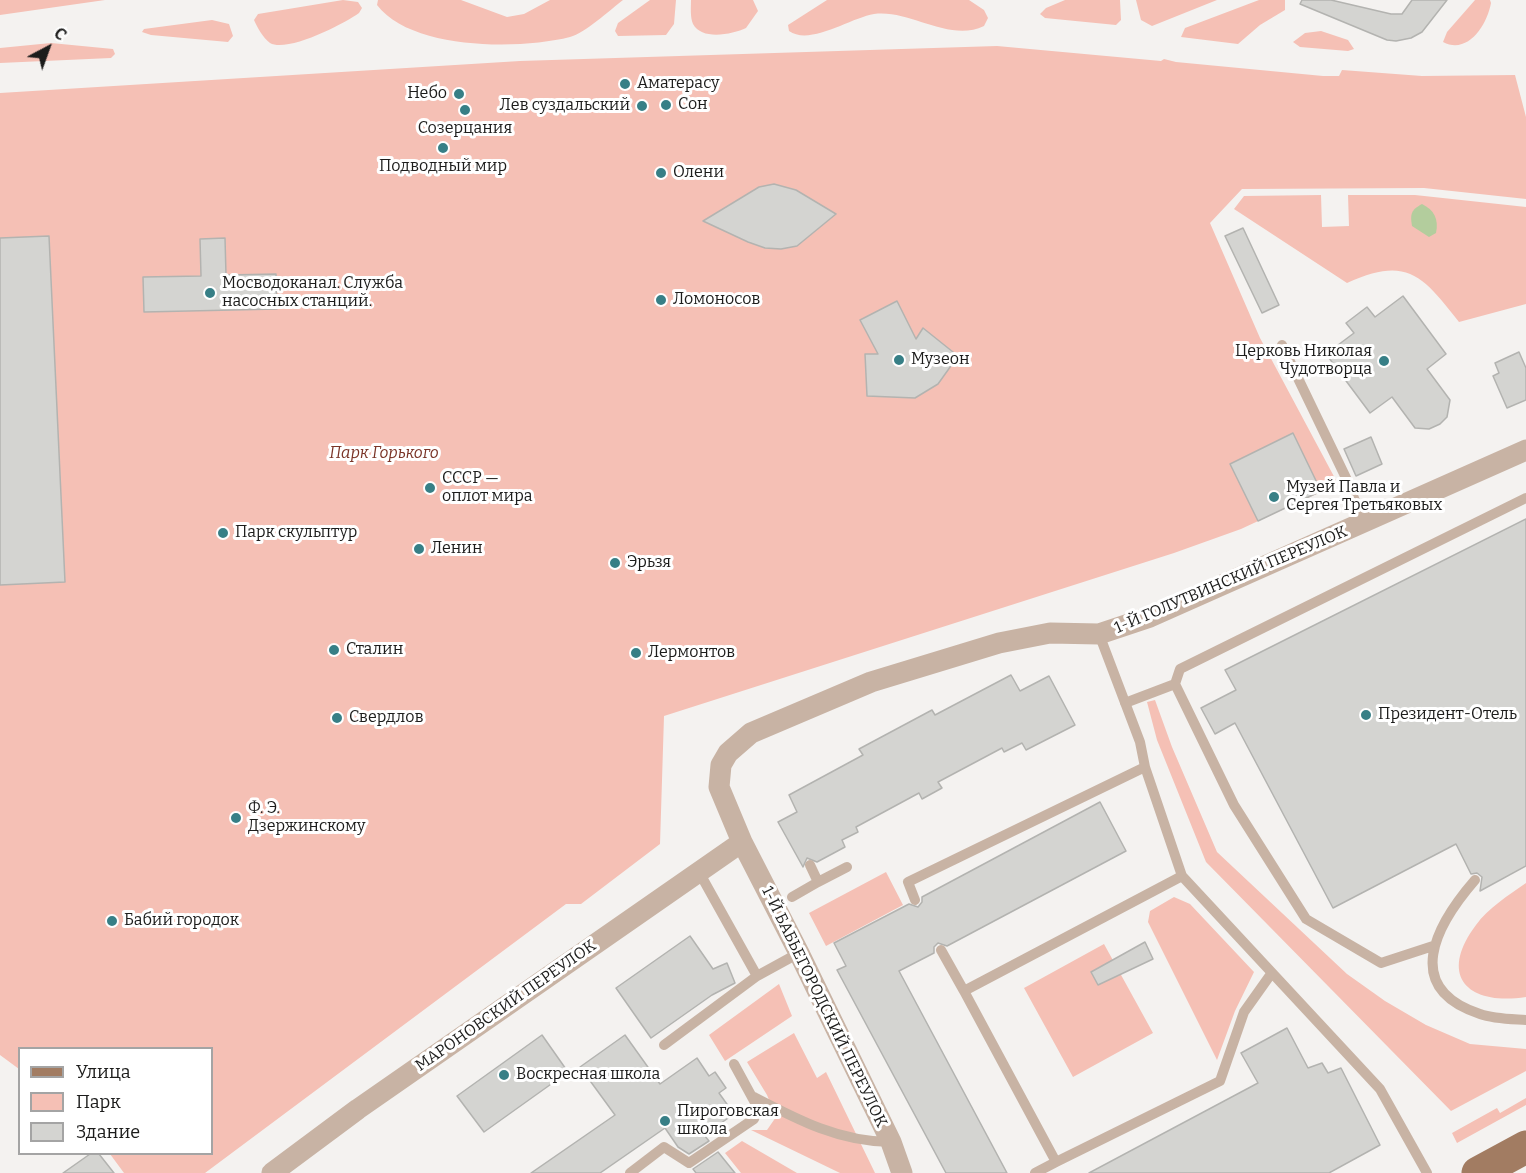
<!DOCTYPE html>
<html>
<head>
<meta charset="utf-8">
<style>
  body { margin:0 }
  #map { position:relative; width:1526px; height:1173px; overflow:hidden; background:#f4f2f0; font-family:Bitter,serif }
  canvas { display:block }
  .legend { position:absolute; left:18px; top:1047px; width:195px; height:108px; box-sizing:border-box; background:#fff; border:2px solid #a4a4a4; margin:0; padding:8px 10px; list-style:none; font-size:18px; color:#1c1c1b }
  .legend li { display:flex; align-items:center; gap:12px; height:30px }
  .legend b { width:30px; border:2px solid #a4a4a4 }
  .north { position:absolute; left:18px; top:18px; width:60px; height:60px; -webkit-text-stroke:4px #fff; paint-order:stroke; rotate:41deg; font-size:16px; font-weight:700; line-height:24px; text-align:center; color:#1c1c1b }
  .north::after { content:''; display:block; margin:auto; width:21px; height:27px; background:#1c1c1b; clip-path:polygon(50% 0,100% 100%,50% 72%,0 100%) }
</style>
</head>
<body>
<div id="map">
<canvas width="1526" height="1173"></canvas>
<ul class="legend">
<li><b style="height:8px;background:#a27c62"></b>Улица</li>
<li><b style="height:16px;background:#f5c0b5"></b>Парк</li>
<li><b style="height:16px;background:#d4d4d1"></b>Здание</li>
</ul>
<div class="north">С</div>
</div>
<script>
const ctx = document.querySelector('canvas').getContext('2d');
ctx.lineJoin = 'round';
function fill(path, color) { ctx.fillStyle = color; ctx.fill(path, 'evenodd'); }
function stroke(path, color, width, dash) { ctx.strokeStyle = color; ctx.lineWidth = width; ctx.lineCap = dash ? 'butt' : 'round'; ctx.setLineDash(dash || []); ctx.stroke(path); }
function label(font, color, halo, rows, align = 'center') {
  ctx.font = font + ' Bitter,serif'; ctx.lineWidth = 6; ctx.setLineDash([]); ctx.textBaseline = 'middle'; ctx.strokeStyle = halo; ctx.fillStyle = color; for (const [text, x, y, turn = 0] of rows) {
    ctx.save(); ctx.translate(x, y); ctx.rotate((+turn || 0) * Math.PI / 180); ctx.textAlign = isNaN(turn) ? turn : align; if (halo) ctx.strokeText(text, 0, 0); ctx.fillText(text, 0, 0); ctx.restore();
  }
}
fill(new Path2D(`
  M 0,0 L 105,0 L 0,15 Z
  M 343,0 L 358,2 L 362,8 L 359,13 C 344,24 287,53 270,43 C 263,38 257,27 254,20 L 258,14 Z
  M 378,0 L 461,0 L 507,17 L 524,14 L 550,0 L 623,0 C 610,10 585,33 570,37 C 519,50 411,50 377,5 Z
  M 650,0 L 676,0 L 674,24 L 666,35 L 618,36 L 615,31 L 618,23 Z
  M 691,0 L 753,0 L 758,11 L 746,28 C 733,34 702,41 693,24 C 690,17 691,7 691,0 Z
  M 827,0 L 969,0 L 984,10 L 988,18 L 984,26 C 949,43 910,9 874,14 C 850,18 810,46 789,31 L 788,25 Z
  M 1065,0 L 1120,0 L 1121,20 L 1116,25 L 1045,18 L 1040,14 L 1046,8 Z
  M 1136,0 L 1217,0 L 1152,26 L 1141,20 Z
  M 1259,0 L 1285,0 L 1285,10 L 1260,25 L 1238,44 L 1181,37 L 1185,28 Z
  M 1475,0 L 1490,0 L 1491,3 C 1487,25 1468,55 1443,42 L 1447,32 Z
  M 212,20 L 229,24 L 233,36 L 228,42 L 151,35 L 142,32 L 144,29 Z
  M 1321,31 L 1348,40 L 1354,49 L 1348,51 L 1300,47 L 1293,42 L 1305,33 Z
  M 51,43 L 113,49 L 115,54 L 111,58 L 0,63 L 0,48 Z
  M 997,46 L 1161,61 L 1164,59 L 1176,62 L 1323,76 L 1339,76 L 1342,70 L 1422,76 L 1515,75 L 1526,117 L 1526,199 L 1424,188 L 1242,189 L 1210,223 L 1260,338 L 1338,484 L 1241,529 L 1174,553 L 664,716 L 660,844 L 581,904 L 566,904 L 205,1173 L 124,1173 L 110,1154 L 212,1154 L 212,1048 L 20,1048 L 19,1069 L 0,1055 L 0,93 L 520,61 Z
  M 1321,195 L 1322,227 L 1349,226 L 1348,195 L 1415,195 L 1526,207 L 1526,304 L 1459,322 C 1422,275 1407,256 1347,283 L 1234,209 L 1244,196 Z
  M 1155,700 L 1172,747 L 1217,852 L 1347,974 L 1385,1001 L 1426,1025 L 1470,1044 L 1526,1049 L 1526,1071 L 1451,1111 L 1206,862 L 1157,740 L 1147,702 Z
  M 886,872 L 903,905 L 826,946 L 809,913 Z
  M 1526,883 L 1526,997 C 1469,1006 1437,977 1476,925 C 1488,908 1509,895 1526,883 Z
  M 1174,897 L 1190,904 L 1254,972 L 1235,1011 L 1217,1060 L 1148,922 L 1150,911 Z
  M 1104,944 L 1153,1033 L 1073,1077 L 1024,988 Z
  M 779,984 L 792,1016 L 725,1061 L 709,1035 Z
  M 794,1033 L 817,1078 L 826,1072 L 875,1173 L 840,1173 L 751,1130 L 767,1130 L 776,1117 L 767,1095 L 747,1062 Z
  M 1526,1098 L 1526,1105 L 1457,1143 L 1452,1133 L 1497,1108 L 1500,1113 Z
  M 742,1141 L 797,1173 L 741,1173 L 725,1153 Z`), '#f5c0b5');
fill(new Path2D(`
  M 1422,204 C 1434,210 1439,219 1436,233 L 1429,237 L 1412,226 C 1410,214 1411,210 1422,204 Z`), '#b3cd9d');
const building = new Path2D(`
  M 1302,0 L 1331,0 L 1391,14 L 1402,14 L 1412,0 L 1447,0 L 1422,32 L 1411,38 L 1396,41 L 1387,40 L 1300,4 Z
  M 774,184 L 796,190 L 836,214 L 797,246 L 781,249 L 765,248 L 748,242 L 703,221 L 759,187 Z
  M 1243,228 L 1279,305 L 1262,313 L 1225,236 Z
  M 49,236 L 65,582 L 0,585 L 0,238 Z
  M 225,238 L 226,275 L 276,274 L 277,309 L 144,312 L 143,277 L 201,276 L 200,239 Z
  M 1403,296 L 1446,354 L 1427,369 L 1450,400 L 1447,417 L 1440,424 L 1429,429 L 1415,428 L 1392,397 L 1370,413 L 1326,354 L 1354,333 L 1346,323 L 1367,307 L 1375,317 Z
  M 897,301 L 916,339 L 923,328 L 958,356 L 938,384 L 915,398 L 867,396 L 865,354 L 878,354 L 860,320 Z
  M 1519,352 L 1526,368 L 1526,400 L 1507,408 L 1493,376 L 1499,373 L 1495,363 Z
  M 1293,433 L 1321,491 L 1258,521 L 1230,464 Z
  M 1371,437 L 1382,464 L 1356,476 L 1344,449 Z
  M 1526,519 L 1526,866 L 1480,891 L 1482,877 L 1477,873 L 1471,874 L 1456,844 L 1333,908 L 1235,723 L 1215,734 L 1201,708 L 1236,690 L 1225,670 Z
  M 1011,675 L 1020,691 L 1049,676 L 1075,725 L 1026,750 L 1022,743 L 1004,752 L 1002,748 L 938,782 L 942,788 L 922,799 L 919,793 L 856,827 L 858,832 L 842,840 L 845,847 L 817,862 L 807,858 L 803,867 L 778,822 L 797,812 L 789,795 L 863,755 L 859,749 L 932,710 L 935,715 Z
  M 1100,802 L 1126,851 L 947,946 L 938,943 L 934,947 L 934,953 L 899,971 L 1007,1173 L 946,1173 L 837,970 L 846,966 L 834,943 L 909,904 L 918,907 L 922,902 L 922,897 Z
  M 690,936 L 713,969 L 727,963 L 735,983 L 712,995 L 651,1038 L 616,988 Z
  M 1145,942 L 1153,959 L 1098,985 L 1091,972 Z
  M 1287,1028 L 1308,1068 L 1322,1063 L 1328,1073 L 1341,1068 L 1380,1145 L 1329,1173 L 1089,1173 L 1258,1083 L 1241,1053 Z
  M 542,1035 L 568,1072 L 484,1132 L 457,1096 Z
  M 625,1035 L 660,1084 L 697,1058 L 709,1076 L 715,1072 L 726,1088 L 719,1093 L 734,1114 L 704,1135 L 709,1141 L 689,1154 L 678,1147 L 665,1128 L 600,1173 L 531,1173 L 615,1115 L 580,1067 Z
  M 718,1152 L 735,1173 L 696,1173 L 693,1169 Z
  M 90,1154 L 99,1154 L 114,1173 L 63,1173 Z`);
fill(building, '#d4d4d1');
stroke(building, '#b3b3b0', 1.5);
stroke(new Path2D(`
  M 1282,345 L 1347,480 L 1364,524
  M 1099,634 L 1140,742 L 1145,767 L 1182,876 L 1380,1089 L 1427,1173
  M 1125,703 L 1175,684
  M 699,872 L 757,976 L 799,953
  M 1182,876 L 964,991 L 1056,1162 L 1220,1081 L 1244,1012 L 1271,974
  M 1475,880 C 1436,925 1401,988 1480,1014 C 1494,1019 1511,1019 1526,1020
  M 818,882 L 847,867
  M 792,897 L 818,882 L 810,865
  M 915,900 L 908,882 L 1145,767
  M 1433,946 L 1381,963 L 1306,919 L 1234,805 L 1175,684 L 1180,669 L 1526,498
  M 941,950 L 964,991
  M 664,1045 L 757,976
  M 754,1097 C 798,1120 840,1142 891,1142
  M 630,1173 L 664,1147 L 689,1163 L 754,1119 L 758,1108 L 734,1064
  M 1035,1173 L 1056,1162`), '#c8b3a4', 10);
stroke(new Path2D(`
  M 272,1173 L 358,1109 L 742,842
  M 902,1173 L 891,1142 L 799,953 L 742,842 L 719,787 L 721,765 L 728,753 L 751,733 L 871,682 L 999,643 L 1050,633 L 1099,634 L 1150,617 L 1526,450`), '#c8b3a4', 21);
stroke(new Path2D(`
  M 1478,1173 L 1526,1147`), '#a27c62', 33);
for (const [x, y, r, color] of [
  [625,84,6,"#377f86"],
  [459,94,6,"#377f86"],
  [666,105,6,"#377f86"],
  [642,106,6,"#377f86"],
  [465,110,6,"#377f86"],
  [443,148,6,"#377f86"],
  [661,173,6,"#377f86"],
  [210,293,6,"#377f86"],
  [661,300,6,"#377f86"],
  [899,360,6,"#377f86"],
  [1384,361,6,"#377f86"],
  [430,488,6,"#377f86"],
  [1274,497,6,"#377f86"],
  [223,533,6,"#377f86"],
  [419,549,6,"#377f86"],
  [615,563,6,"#377f86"],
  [334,650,6,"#377f86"],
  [636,653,6,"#377f86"],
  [1366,715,6,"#377f86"],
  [337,718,6,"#377f86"],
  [236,818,6,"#377f86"],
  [112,921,6,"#377f86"],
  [504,1075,6,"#377f86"],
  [665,1121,6,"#377f86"]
]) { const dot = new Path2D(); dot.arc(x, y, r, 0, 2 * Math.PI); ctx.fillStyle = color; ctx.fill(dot); stroke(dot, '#fff', 2); }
label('16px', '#1c1c1b', '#fff', [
  ["Аматерасу",637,84],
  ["Небо",447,94,"right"],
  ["Сон",678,105],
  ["Лев суздальский",630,106,"right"],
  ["Созерцания",465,129,"center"],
  ["Подводный мир",443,167,"center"],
  ["Олени",673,173],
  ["Мосводоканал. Служба",222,284],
  ["насосных станций.",222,302],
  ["Ломоносов",673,300],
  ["Церковь Николая",1372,352,"right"],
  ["Чудотворца",1372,370,"right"],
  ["Музеон",911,360],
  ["СССР —",442,479],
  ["оплот мира",442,497],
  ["Музей Павла и",1286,488],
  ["Сергея Третьяковых",1286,506],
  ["Парк скульптур",235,533],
  ["Ленин",431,549],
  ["Эрьзя",627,563],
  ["Сталин",346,650],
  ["Лермонтов",648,653],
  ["Президент-Отель",1378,715],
  ["Свердлов",349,718],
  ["Ф. Э.",248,809],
  ["Дзержинскому",248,827],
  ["Бабий городок",124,921],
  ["Воскресная школа",516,1075],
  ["Пироговская",677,1112],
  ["школа",677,1130]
], 'left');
label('italic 16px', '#7a3427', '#fff', [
  ["Парк Горького",384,454]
]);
label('16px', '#1c1c1b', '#fff', [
  ["1-Й ГОЛУТВИНСКИЙ ПЕРЕУЛОК",1231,580,-23],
  ["МАРОНОВСКИЙ ПЕРЕУЛОК",506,1006,-35],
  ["1-Й БАБЬЕГОРОДСКИЙ ПЕРЕУЛОК",824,1007,64]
]);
</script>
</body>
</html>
